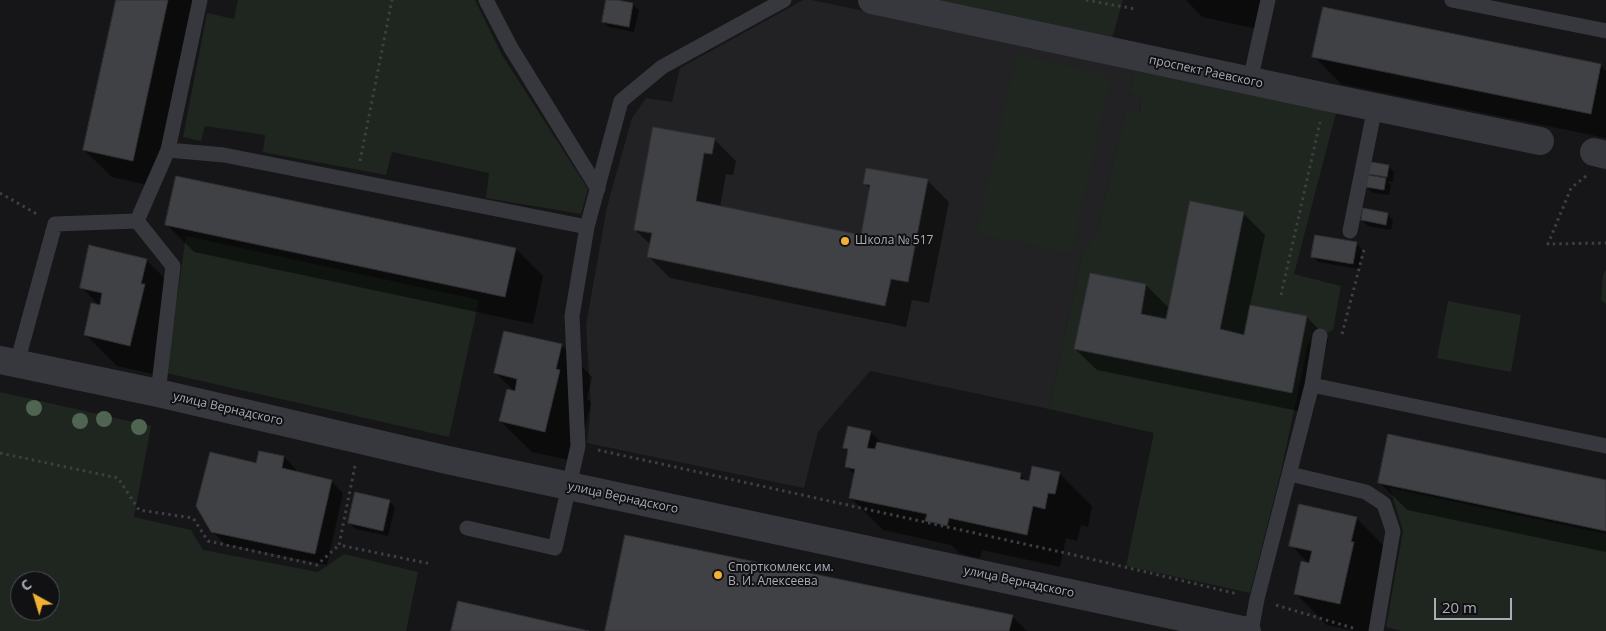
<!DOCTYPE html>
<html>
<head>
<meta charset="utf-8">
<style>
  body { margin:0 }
  #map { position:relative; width:1606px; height:631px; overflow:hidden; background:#161618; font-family:"Open Sans",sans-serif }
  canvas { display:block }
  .north { position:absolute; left:10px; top:571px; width:50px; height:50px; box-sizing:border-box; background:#111113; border:1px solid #4d4f55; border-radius:50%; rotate:321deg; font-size:14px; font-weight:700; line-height:20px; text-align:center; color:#a8adb8 }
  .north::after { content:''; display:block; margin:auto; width:18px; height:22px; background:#f2b134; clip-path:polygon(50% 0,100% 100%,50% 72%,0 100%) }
  .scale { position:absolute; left:1434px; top:598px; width:78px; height:22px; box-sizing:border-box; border:2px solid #a8adb8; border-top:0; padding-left:6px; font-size:15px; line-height:18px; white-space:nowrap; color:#a8adb8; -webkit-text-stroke:4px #111113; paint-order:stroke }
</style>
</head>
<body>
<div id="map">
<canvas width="1606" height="631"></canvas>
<div class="north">С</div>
<div class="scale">20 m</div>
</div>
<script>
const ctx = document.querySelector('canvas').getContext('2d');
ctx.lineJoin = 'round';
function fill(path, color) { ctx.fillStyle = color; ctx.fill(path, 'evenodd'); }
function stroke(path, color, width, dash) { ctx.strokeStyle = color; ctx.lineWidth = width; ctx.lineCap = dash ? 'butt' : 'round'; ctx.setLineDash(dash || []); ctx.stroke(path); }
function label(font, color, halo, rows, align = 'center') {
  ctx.font = font + ' "Open Sans",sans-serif'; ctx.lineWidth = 4; ctx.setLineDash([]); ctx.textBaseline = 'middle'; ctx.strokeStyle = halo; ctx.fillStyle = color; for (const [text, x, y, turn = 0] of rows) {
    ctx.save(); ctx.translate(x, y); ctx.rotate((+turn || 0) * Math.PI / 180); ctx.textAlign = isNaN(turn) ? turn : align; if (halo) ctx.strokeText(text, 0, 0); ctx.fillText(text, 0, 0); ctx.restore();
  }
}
fill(new Path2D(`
  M 803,0 L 812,0 L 1135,69 L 1129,94 L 1143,97 L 1139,111 L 1126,109 L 1097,233 L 1083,250 L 1049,409 L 870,371 L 818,432 L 804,488 L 587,443 L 591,408 L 586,325 L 607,207 L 632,118 L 646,98 L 672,102 L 680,68 Z`), '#222225');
fill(new Path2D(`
  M 238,0 L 475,0 L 502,55 L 588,189 L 581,214 L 486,198 L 489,173 L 392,152 L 386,175 L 263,152 L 265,135 L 205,126 L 201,141 L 183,137 L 207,13 L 234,19 Z
  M 913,0 L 1123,0 L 1112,39 Z
  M 1017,54 L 1111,76 L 1071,254 L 977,233 Z
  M 1135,69 L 1336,113 L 1294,274 L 1341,286 L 1333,330 L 1320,336 L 1308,344 L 1281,472 L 1250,593 L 1126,566 L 1154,433 L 1049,409 L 1083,250 L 1097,233 L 1126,108 L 1140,111 L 1142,97 L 1129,94 Z
  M 186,236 L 479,300 L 449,437 L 166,373 Z
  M 1606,269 L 1606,304 L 1601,300 L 1603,275 Z
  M 1448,301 L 1521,315 L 1511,372 L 1437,358 Z
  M 0,392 L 151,426 L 134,517 L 191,530 L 203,550 L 318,572 L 344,554 L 418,572 L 406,631 L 0,631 ZM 20,581 L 50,581 L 50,611 L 20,611 Z
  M 1390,488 L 1606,534 L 1606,631 L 1401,631 L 1386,627 L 1403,531 Z`), '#1e261f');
fill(new Path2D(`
  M 117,0 L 201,0 L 160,188 L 112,177 L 84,150 Z
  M 608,0 L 633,5 L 639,10 L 634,32 L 609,27 L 603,22 Z
  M 1186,0 L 1265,0 L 1258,29 L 1202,17 Z
  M 1314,56 L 1601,66 L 1606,71 L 1606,138 L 1341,84 Z
  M 714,139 L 736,161 L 733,175 L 726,174 L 720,207 L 862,237 L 871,190 L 864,183 L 927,180 L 949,202 L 929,303 L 912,300 L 906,327 L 670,278 L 648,256 L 651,245 L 635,230 Z
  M 1388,166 L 1394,172 L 1393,182 L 1387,181 L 1391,185 L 1389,195 L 1373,193 L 1367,187 L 1374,177 L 1370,173 Z
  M 1243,213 L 1265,235 L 1250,306 L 1307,317 L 1328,339 L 1313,414 L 1097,370 L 1075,349 L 1091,274 L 1146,285 L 1168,307 L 1164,325 L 1166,325 Z
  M 1387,214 L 1393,220 L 1391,230 L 1368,226 L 1362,220 Z
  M 167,225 L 516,249 L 543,276 L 533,324 L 194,252 Z
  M 1356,243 L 1362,249 L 1359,269 L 1318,262 L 1313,256 Z
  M 146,260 L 178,291 L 173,314 L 175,317 L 162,376 L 117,366 L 86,335 L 100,306 L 81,287 Z
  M 561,345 L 592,377 L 587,399 L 591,402 L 577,462 L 532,452 L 500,421 L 515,392 L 496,373 Z
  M 870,432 L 884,445 L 1020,475 L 1028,482 L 1059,473 L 1092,506 L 1088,527 L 1081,525 L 1077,541 L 1066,538 L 1060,567 L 982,550 L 980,558 L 970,556 L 959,553 L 951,545 L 883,530 L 850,497 L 855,475 L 846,466 L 849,452 L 845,448 Z
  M 284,457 L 296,469 L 295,473 L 331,481 L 343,493 L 327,565 L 225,544 L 212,531 L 256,464 Z
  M 1379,482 L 1606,482 L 1606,552 L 1407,510 Z
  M 389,501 L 395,507 L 388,536 L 355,529 L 350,523 Z
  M 1356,518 L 1387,549 L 1372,631 L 1355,631 L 1327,625 L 1295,593 L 1310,565 L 1291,545 Z
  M 1012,616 L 1027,631 L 606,631 Z`), '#0007');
const building = new Path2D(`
  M 116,0 L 168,0 L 133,161 L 83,150 Z
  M 606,0 L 617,0 L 633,3 L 629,27 L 602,22 Z
  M 1323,7 L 1601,64 L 1591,114 L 1312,57 Z
  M 653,127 L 715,138 L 712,154 L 704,153 L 696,201 L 861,235 L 870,185 L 863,184 L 866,168 L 928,179 L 908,282 L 891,279 L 885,306 L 647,257 L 652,233 L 634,230 Z
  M 1371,162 L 1389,165 L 1387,177 L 1368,174 Z
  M 1368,175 L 1386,178 L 1384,190 L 1366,187 Z
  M 176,176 L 516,248 L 505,297 L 165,225 Z
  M 1190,201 L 1244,212 L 1220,329 L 1244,335 L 1250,305 L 1307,316 L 1292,393 L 1074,349 L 1090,273 L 1146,284 L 1141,314 L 1166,319 Z
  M 1363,208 L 1388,213 L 1386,225 L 1361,220 Z
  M 1315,235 L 1357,242 L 1353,264 L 1311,257 Z
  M 89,245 L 147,259 L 141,284 L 145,284 L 130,346 L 84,335 L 91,303 L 100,305 L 102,293 L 80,288 Z
  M 504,331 L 562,344 L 556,369 L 560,370 L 545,432 L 499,421 L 507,389 L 515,391 L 517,379 L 494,373 Z
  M 848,426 L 871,431 L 867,448 L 875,449 L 877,442 L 1021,473 L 1020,479 L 1029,481 L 1032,466 L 1060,472 L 1055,494 L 1048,493 L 1045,509 L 1033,506 L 1027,535 L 949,518 L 947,526 L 936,523 L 925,521 L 927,514 L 849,498 L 855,469 L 845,467 L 848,449 L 843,448 Z
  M 1388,434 L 1606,480 L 1606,531 L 1378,483 Z
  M 259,451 L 284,456 L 282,468 L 332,480 L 315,554 L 211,532 L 196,506 L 210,452 L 256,463 Z
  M 355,492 L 390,500 L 383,531 L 348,523 Z
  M 1299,504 L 1357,517 L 1351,542 L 1354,542 L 1340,604 L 1294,594 L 1301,561 L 1309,563 L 1312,551 L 1289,546 Z
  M 625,535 L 1013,615 L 1009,631 L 605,631 Z
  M 458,601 L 589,631 L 451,631 Z`);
fill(building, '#404145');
stroke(building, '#303034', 1);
stroke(new Path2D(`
  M 1086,0 L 1135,9
  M 360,161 L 392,0
  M 1586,176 L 1571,188 L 1548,244 L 1606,243
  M 0,193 L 37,214
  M 1281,295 L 1320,122
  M 1342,334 L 1365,246
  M 598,450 L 1070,554 L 1238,594
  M 0,453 L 118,478 L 139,510 L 193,518 L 208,541 L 317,565 L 339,545
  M 355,466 L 339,545 L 431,564
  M 1276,605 L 1356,629`), '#3d3f44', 3, [2.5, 4]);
stroke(new Path2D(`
  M 486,0 L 511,48 L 598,189
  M 1452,0 L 1606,31
  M 1250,81 L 1268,0
  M 168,150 L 200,0
  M 137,221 L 173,266 L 158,393
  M 1350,231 L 1375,107
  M 17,363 L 55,224 L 137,221 L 168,150 L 224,155 L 587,227
  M 1312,385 L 1320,336
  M 1290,474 L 1366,492 L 1384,504 L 1393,531 L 1376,631
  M 467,528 L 555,548 L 578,446 L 572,316 L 587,227 L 621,101 L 662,67 L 784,0
  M 1251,631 L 1257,599 L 1312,385 L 1606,446`), '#37383d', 15);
stroke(new Path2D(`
  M 872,0 L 1326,97 L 1540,141
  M 1594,152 L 1606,155
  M 0,360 L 158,393 L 452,461 L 1247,631`), '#37383d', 28);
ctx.fillStyle = '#506452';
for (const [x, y] of [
  [34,408],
  [104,419],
  [80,421],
  [139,427]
]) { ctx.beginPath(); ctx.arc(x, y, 8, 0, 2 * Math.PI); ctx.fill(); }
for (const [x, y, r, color] of [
  [845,241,5,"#f2b134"],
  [718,575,5,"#f2b134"]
]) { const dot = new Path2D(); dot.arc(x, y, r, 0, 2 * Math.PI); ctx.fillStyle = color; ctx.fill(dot); stroke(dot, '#111113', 2); }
label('12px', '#a8adb8', '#111113', [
  ["проспект Раевского",1206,72,12],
  ["улица Вернадского",228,409,13],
  ["улица Вернадского",623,498,12],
  ["улица Вернадского",1019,582,12]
]);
label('12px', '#a8adb8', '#111113', [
  ["Школа № 517",855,241],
  ["Спорткомлекс им.",728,568],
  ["В. И. Алексеева",728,582]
], 'left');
</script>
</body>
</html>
